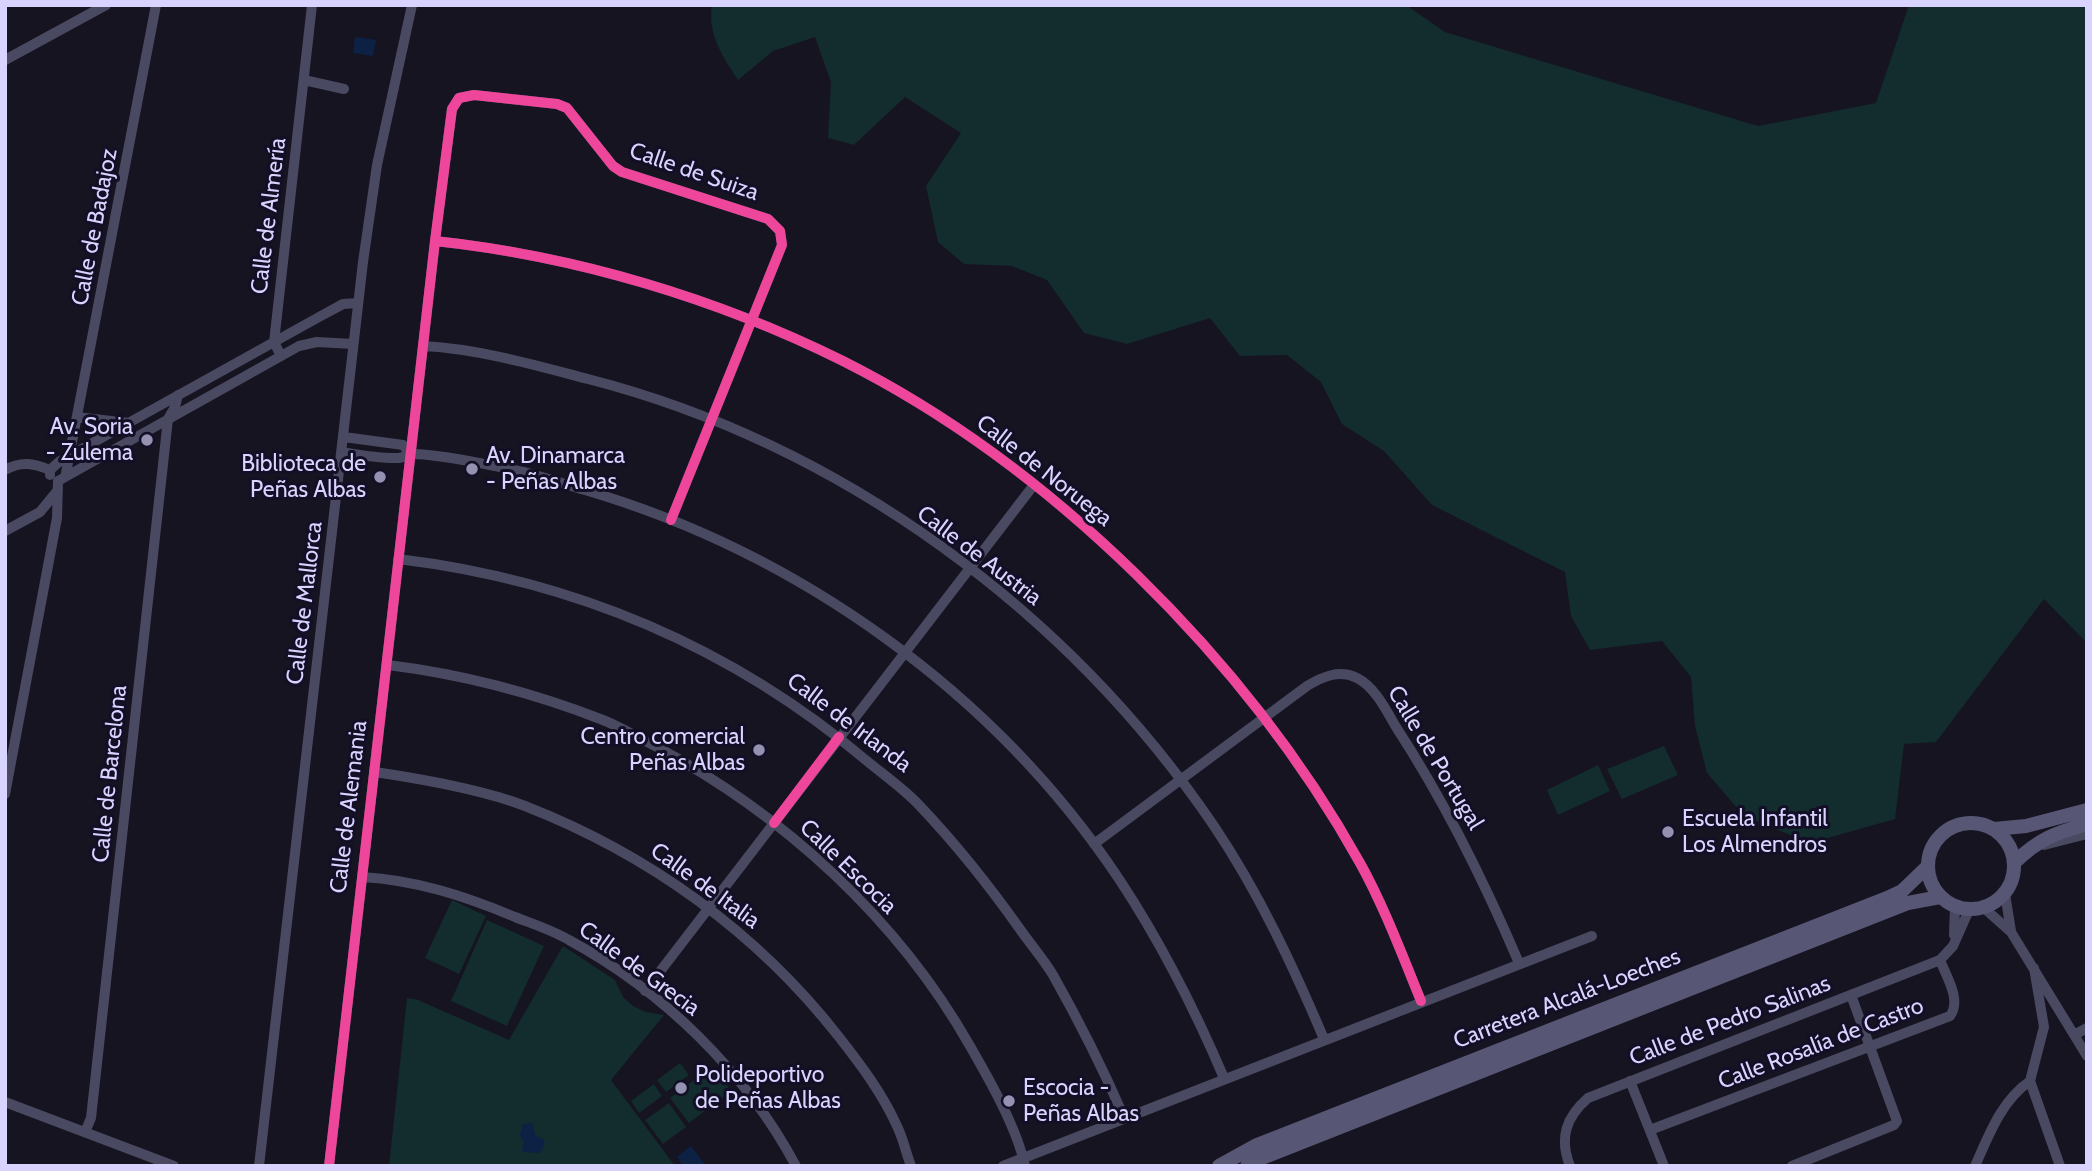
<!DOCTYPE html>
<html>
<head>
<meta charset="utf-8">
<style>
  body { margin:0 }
  #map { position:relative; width:2092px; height:1171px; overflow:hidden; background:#161421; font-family:Cabin,sans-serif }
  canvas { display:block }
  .frame { position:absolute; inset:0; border:7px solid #d9d4ff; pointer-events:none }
</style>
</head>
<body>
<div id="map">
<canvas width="2092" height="1171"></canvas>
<div class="frame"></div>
</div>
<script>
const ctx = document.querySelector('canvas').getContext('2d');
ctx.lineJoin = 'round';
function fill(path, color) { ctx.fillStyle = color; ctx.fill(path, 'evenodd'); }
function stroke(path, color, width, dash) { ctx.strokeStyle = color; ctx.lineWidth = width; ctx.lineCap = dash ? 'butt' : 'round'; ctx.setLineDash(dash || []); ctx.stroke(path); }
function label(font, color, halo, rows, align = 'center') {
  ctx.font = font + ' Cabin,sans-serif'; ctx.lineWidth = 6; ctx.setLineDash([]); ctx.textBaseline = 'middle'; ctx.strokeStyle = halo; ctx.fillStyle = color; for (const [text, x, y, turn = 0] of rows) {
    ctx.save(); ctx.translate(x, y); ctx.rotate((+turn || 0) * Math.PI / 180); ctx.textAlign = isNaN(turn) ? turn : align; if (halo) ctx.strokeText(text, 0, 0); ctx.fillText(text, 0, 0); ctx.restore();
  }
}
fill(new Path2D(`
  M 712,5 L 1406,5 L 1445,32 L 1758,126 L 1876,103 L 1909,5 L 2087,5 L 2087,643 L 2044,599 L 1936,742 L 1904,744 L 1895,819 L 1810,843 L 1744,816 L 1707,773 L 1695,726 L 1691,677 L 1662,641 L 1590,650 L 1571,616 L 1565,572 L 1432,505 L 1384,451 L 1342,424 L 1321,382 L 1287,355 L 1240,356 L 1210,318 L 1127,344 L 1084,333 L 1047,280 L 1012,266 L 964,264 L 938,242 L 926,186 L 961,133 L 905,97 L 854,145 L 828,138 L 831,82 L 815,37 L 773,51 L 738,80 C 723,57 707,34 712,5 Z
  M 1664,746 L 1678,775 L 1622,799 L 1607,769 Z
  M 1598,765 L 1610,791 L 1558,815 L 1547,790 Z
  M 452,900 L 486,916 L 459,974 L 425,958 Z
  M 487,920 L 544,946 L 507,1026 L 451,1001 Z
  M 563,946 L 615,980 L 623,997 L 633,1006 L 646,1012 L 664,1015 L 611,1080 L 675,1166 L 389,1166 L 407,998 L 418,1000 L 509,1040 Z
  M 680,1063 L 689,1075 L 666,1092 L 657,1080 Z
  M 712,1067 L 731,1091 L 689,1123 L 670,1098 Z
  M 654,1084 L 662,1096 L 639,1113 L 631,1101 Z
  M 669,1103 L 686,1127 L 663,1144 L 645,1120 Z`), '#132c2d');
fill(new Path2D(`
  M 355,37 L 376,40 L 373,56 L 353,53 Z
  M 532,1123 L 535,1135 L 543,1139 L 545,1143 L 540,1153 L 522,1152 L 524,1142 L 520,1135 L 523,1124 Z
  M 691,1146 L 706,1166 L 683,1166 L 677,1157 Z`), '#0d2144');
stroke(new Path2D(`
  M 5,60 L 106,5
  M 304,80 L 344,89
  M 435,241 C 575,256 716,298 843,361 C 1050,465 1247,660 1360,863 C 1383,904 1403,957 1421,1001
  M 424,346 C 479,349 535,365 588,379 C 841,444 1068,611 1214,826 C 1259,893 1293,966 1324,1039
  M 281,356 L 274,342 L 312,5
  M 77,417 L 128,423
  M 344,437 L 403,445 L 410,454
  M 342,452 C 360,455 381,459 399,458 C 405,457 409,454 416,454 C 451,456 489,465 524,472 C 544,477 565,484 585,490 C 799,553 995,693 1119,879 C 1160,941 1195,1010 1224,1078
  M 5,470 C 21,461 33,463 50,470 L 50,475
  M 50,470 L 60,461 L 319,317 L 343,304 L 358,303
  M 66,473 L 156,5
  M 58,481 L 299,346 L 317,342 L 353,344
  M 5,531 L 40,512 L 58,490
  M 398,559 C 573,580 732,647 867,761 C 884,775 904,789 919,805 C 957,845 991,888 1022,932 C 1032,946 1044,960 1053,975 C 1079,1021 1103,1069 1124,1117
  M 388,665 C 461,674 534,693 603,720 C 621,727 638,738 655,746 C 783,814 898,919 970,1046 C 989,1079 1017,1128 1025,1166
  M 375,772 C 422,779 481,789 525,806 C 648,854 757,932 839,1037 C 861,1065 882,1093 897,1126 C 903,1138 906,1153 911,1166
  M 5,794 L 57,518 L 58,481
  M 1094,844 L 1307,686 C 1322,677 1339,669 1357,678 C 1375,687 1386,710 1396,727 C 1445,802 1484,881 1519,963
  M 2044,845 L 2087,834
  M 362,877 C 416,880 465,896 515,917 C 533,924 552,930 569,940 C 663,991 745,1071 796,1166
  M 2005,894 L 2011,931
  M 1984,908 L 2011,932 L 2087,1056
  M 1954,935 L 1955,907
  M 2034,968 L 2044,1027 L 2030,1081 L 2060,1166
  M 645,991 L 1033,486
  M 2074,1035 L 2087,1028
  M 1630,1081 L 1664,1166
  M 5,1102 L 174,1166
  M 1650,1130 L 1950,1016 C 1962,1000 1946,976 1940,960
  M 85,1132 L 91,1118 L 168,419 L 175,407 L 178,395
  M 259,1166 L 363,262 L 377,165 L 412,5
  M 329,1166 L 435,241 L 452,109 L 459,98 L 474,95 L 557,104 L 567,108 L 613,166 L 622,172 L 768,219 L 780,231 L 782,245 L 671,520
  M 1003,1166 L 1592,936
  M 1570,1166 C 1559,1138 1566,1117 1588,1098 L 1940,960 L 1953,946 L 1969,910
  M 1792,1166 L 1894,1125 L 1897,1121 L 1851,995
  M 1975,1166 C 1989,1135 2001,1101 2030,1081`), '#4a4962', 10);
stroke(new Path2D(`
  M1928 866a43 43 0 1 1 86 0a43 43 0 1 1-86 0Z
  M 1994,829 L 2026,826 L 2087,810
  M 2015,862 C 2039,839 2055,833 2087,824
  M 1219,1166 L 1257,1145 L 1887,898 L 1902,891 L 1927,867
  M 1247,1166 L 1262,1158 L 1908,903 L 1940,897`), '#575674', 14);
stroke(new Path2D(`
  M 435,241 C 575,256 716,298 843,361 C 1050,465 1247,660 1360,863 C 1383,904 1403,957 1421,1001
  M 774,823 L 839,737
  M 329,1166 L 435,241 L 452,109 L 459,98 L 474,95 L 557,104 L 567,108 L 613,166 L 622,172 L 768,219 L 780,231 L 782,245 L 671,520`), '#ed469a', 10);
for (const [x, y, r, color] of [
  [147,440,7,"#9591b1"],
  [472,469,7,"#9591b1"],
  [380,477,7,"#9591b1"],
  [759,750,7,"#9591b1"],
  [1668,832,7,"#9591b1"],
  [681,1088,7,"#9591b1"],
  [1009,1101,7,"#9591b1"]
]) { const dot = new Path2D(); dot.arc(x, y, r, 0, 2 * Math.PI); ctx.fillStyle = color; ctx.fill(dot); stroke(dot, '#130f26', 2.5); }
label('23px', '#d9d4ff', '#130f26', [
  ["Calle de Suiza",694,172,19],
  ["Calle de Almería",269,216,-83],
  ["Calle de Badajoz",95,227,-79],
  ["Calle de Noruega",1044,471,38],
  ["Calle de Austria",979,556,37],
  ["Calle de Mallorca",305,603,-83],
  ["Calle de Irlanda",849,723,37],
  ["Calle de Portugal",1435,758,59],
  ["Calle de Barcelona",110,774,-84],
  ["Calle de Alemania",349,807,-83],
  ["Calle Escocia",848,867,44],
  ["Calle de Italia",705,886,36],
  ["Calle de Grecia",639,969,36],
  ["Carretera Alcalá-Loeches",1567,999,-21],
  ["Calle de Pedro Salinas",1730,1021,-21],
  ["Calle Rosalía de Castro",1821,1044,-21]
]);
label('23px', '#d9d4ff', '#130f26', [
  ["Av. Soria",133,427,"right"],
  ["- Zulema",133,453,"right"],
  ["Av. Dinamarca",486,456],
  ["- Peñas Albas",486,482],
  ["Biblioteca de",366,464,"right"],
  ["Peñas Albas",366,490,"right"],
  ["Centro comercial",745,737,"right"],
  ["Peñas Albas",745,763,"right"],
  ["Escuela Infantil",1682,819],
  ["Los Almendros",1682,845],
  ["Polideportivo",695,1075],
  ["de Peñas Albas",695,1101],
  ["Escocia -",1023,1088],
  ["Peñas Albas",1023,1114]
], 'left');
</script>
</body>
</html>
